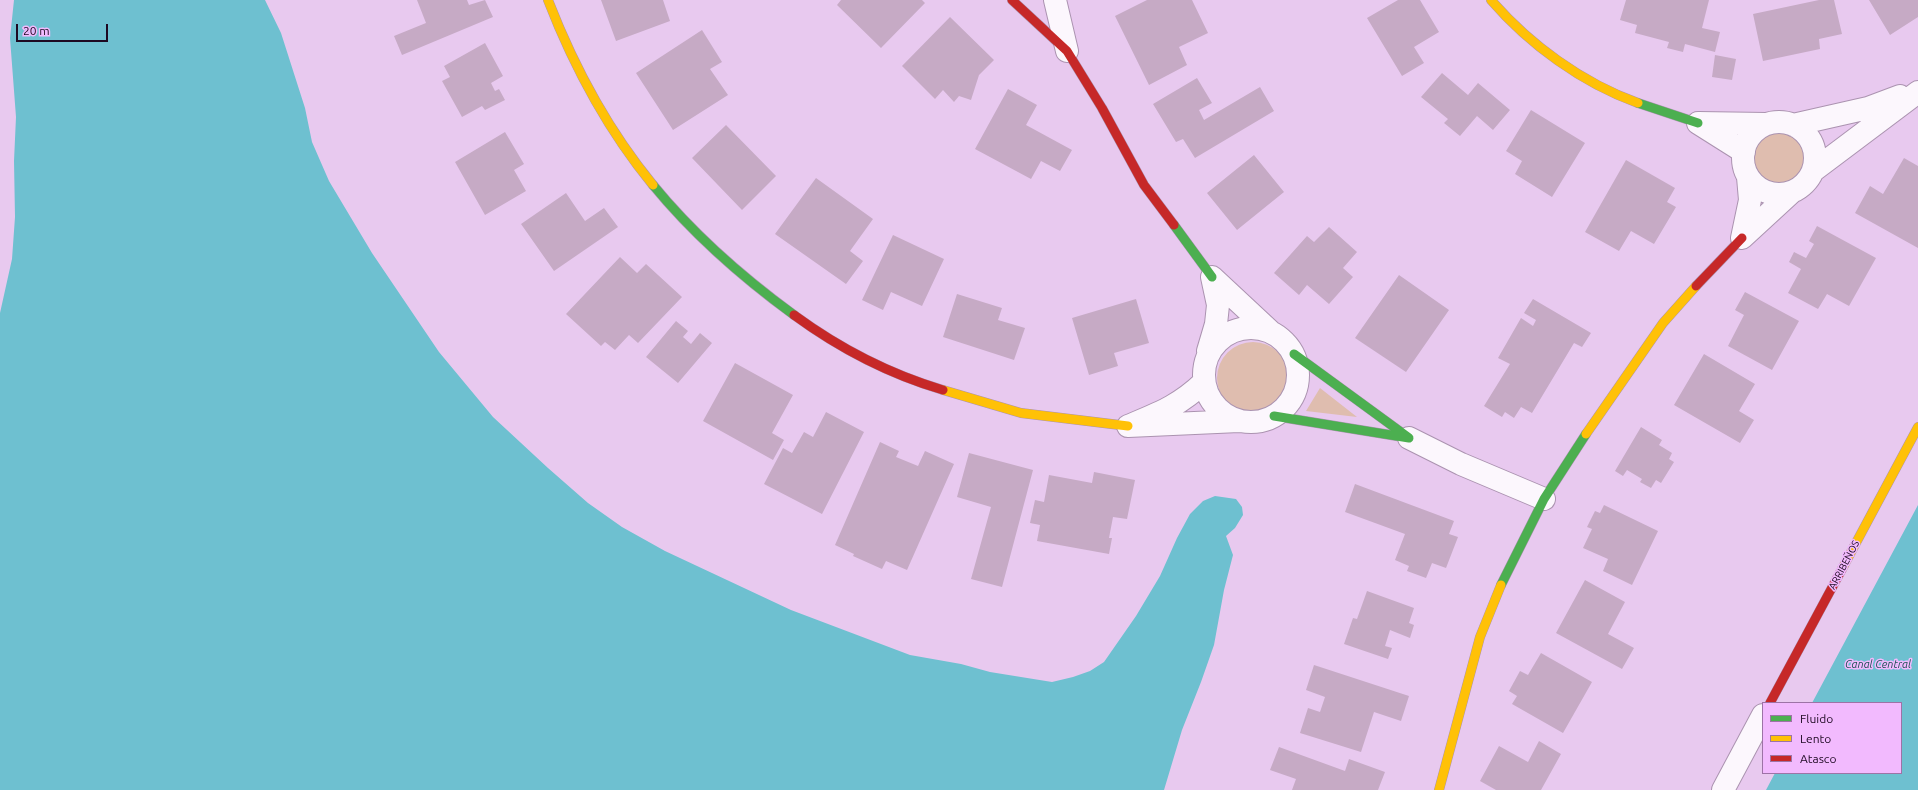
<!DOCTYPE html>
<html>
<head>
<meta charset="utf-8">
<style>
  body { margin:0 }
  #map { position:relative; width:1918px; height:790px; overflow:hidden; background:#e8c9ef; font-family:Ubuntu,sans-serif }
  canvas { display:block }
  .legend { position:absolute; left:1762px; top:702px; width:140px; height:72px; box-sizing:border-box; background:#f2bafe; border:1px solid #9d73a6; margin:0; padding:5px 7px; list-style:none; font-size:12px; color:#1d0921 }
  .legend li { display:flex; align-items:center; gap:8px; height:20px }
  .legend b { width:20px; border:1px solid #9d73a6 }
  .scale { position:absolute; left:16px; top:24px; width:92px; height:18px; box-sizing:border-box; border:2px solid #1d0921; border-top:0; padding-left:5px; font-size:12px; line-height:14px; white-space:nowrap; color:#1d0921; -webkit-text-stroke:3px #f2bafe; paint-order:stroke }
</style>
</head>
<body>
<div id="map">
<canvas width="1918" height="790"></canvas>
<ul class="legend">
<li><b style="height:5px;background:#4caf50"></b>Fluido</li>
<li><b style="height:5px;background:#ffc107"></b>Lento</li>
<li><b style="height:5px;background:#c62828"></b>Atasco</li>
</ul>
<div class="scale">20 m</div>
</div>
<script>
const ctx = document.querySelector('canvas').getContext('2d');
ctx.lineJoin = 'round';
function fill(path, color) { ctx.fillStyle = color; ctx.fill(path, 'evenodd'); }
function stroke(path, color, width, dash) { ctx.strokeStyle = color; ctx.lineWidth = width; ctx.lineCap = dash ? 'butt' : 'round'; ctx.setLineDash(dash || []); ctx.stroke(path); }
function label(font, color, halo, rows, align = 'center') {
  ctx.font = font + ' Ubuntu,sans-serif'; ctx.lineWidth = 3; ctx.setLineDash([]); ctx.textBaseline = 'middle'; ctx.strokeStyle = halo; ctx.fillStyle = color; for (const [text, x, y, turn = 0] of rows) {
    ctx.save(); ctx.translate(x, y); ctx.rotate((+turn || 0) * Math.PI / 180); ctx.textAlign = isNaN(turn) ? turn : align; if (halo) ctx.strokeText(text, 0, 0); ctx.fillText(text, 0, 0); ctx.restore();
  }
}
fill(new Path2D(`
  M1752 160a27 27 0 1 1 54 0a27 27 0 1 1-54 0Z
  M1217 378a36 36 0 1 1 72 0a36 36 0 1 1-72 0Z
  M 1320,388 L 1357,417 L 1306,411 Z`), '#dfbdaf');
fill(new Path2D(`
  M 14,0 L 265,0 L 281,33 L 305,108 L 312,142 L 329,181 L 372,253 L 439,352 L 493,417 L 548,468 L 588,503 L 622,527 L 665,551 L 791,610 L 910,655 L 961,664 L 990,672 L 1052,682 L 1073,677 L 1090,671 L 1104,662 L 1136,616 L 1160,576 L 1177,538 L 1190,514 L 1203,501 L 1215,496 L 1236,499 L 1242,507 L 1243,515 L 1235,528 L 1226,536 L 1233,555 L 1224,590 L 1214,645 L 1201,682 L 1182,730 L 1164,790 L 0,790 L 0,313 L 12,259 L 15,217 L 14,161 L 16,117 L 10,38 Z
  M 1918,505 L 1918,790 L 1766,790 L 1775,773 L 1901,773 L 1901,703 L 1812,703 Z`), '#6ec0d0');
fill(new Path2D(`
  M 417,0 L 467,0 L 469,5 L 485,0 L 493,17 L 402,55 L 394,36 L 426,23 Z
  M 601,0 L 663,0 L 670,21 L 616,41 Z
  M 841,0 L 922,0 L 925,3 L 881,48 L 837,5 Z
  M 1147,0 L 1192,0 L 1208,33 L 1179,47 L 1187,65 L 1149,85 L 1115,16 Z
  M 1398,0 L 1420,0 L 1439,32 L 1414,47 L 1424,63 L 1402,76 L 1367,18 Z
  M 1626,0 L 1709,0 L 1702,28 L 1720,32 L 1715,52 L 1685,44 L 1683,52 L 1667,48 L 1669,42 L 1635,33 L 1637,25 L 1620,20 Z
  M 1819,0 L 1834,0 L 1842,34 L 1819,39 L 1820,49 L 1763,61 L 1753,14 Z
  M 1869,0 L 1918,0 L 1918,17 L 1890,35 Z
  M 950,17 L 994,60 L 979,75 L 971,100 L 959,96 L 954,102 L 943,90 L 935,99 L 902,66 Z
  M 702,30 L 722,62 L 710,69 L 728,95 L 673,130 L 636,73 Z
  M 485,43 L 503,76 L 491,83 L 495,91 L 499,89 L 505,100 L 485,110 L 482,106 L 462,117 L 442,81 L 450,77 L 444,66 Z
  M 1715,55 L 1736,59 L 1732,80 L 1712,77 Z
  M 1442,73 L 1468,95 L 1478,83 L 1510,110 L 1493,130 L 1477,116 L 1460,136 L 1444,123 L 1448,119 L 1421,97 Z
  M 1197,78 L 1212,103 L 1199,110 L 1204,120 L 1260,87 L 1274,111 L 1195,158 L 1183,139 L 1176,142 L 1153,104 Z
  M 1008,89 L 1037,105 L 1026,125 L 1072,150 L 1060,171 L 1041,161 L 1031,179 L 975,149 Z
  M 1531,110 L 1585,143 L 1552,197 L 1515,174 L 1522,161 L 1506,151 Z
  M 726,125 L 776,176 L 742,210 L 692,158 Z
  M 505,132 L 524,164 L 514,170 L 526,191 L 485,215 L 455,162 Z
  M 1254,155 L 1284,192 L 1237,230 L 1207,193 Z
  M 1904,158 L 1918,166 L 1918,248 L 1855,213 L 1870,186 L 1883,194 Z
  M 1626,160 L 1675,188 L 1667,202 L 1676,207 L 1654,244 L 1631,231 L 1619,251 L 1585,232 Z
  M 816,178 L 873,219 L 850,251 L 863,261 L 846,284 L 775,234 Z
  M 566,193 L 585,221 L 604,208 L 618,227 L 554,271 L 521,224 Z
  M 1817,226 L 1876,258 L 1849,306 L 1827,294 L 1818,309 L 1788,293 L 1801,269 L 1789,262 L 1794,252 L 1806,258 L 1814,244 L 1809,241 Z
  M 1329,227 L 1357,252 L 1343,268 L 1353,277 L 1329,304 L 1307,285 L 1299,295 L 1274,273 L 1307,236 L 1314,242 Z
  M 893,235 L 944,259 L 922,306 L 891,292 L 883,310 L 862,300 Z
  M 620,257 L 637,273 L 646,264 L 682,297 L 638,343 L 629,335 L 615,350 L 605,342 L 601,346 L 566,314 Z
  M 1399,275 L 1449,310 L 1406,372 L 1355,338 Z
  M 1745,292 L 1799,321 L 1772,370 L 1728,346 L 1744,315 L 1735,310 Z
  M 957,294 L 1002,308 L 998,320 L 1025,328 L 1014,360 L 943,337 Z
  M 1136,299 L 1149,343 L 1114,353 L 1118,366 L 1089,375 L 1072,318 Z
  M 1533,299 L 1591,333 L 1582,347 L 1574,343 L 1532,413 L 1521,407 L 1514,418 L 1505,412 L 1502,417 L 1484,406 L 1510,364 L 1498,358 L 1521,318 L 1533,326 L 1536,320 L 1524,313 Z
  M 676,321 L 688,331 L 683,337 L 691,344 L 700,333 L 712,343 L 678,383 L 646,357 Z
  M 1704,354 L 1755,384 L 1739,411 L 1754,420 L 1740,443 L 1674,405 Z
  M 735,363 L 793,395 L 772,433 L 784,440 L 773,460 L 703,421 Z
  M 826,412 L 864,432 L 822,514 L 764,484 L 783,448 L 792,453 L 804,432 L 813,437 Z
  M 1641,427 L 1662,440 L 1659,445 L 1672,453 L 1669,459 L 1674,462 L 1661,483 L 1656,480 L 1651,488 L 1640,482 L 1642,479 L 1627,470 L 1623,476 L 1615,471 Z
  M 880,442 L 899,451 L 896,457 L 918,466 L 925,451 L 954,464 L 907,570 L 886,561 L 882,569 L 853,556 L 854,554 L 835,545 Z
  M 969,453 L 1033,470 L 1002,587 L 971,579 L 991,507 L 957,497 Z
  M 1094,472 L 1135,480 L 1127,519 L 1113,517 L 1109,538 L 1112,538 L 1109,554 L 1037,541 L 1040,525 L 1030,523 L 1035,500 L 1044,502 L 1049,475 L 1092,483 Z
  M 1355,484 L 1454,521 L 1449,534 L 1458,537 L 1446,568 L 1432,563 L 1426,578 L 1407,571 L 1409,566 L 1395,560 L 1405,534 L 1345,512 Z
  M 1604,505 L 1658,531 L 1632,585 L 1603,571 L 1608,559 L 1583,548 L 1592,529 L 1587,527 L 1595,511 L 1600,513 Z
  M 1585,580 L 1625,602 L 1608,634 L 1634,648 L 1622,669 L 1556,633 Z
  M 1367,591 L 1414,608 L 1409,623 L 1414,625 L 1410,638 L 1390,630 L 1385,646 L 1392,648 L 1388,659 L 1344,644 L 1353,618 L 1357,619 Z
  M 1541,653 L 1592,682 L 1563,733 L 1512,704 L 1517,696 L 1509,691 L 1520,671 L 1528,675 Z
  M 1314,665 L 1409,696 L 1401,721 L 1374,712 L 1361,752 L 1300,733 L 1308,708 L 1320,712 L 1325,697 L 1306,690 Z
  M 1539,741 L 1561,754 L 1541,790 L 1496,790 L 1480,781 L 1499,746 L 1528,762 Z
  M 1279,747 L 1345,771 L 1349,759 L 1385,772 L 1378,790 L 1292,790 L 1296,779 L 1270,770 Z`), '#c6aac5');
const street = new Path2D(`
  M 1055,0 L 1067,51
  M1743 158a36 36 0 1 1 72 0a36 36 0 1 1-72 0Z
  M 1793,125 L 1868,108 L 1900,96
  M 1744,152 L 1698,123 L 1766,124
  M 1813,171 L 1918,92
  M 1748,177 L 1750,200 L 1742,238 L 1792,192
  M1204 375a47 47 0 1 1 94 0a47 47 0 1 1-94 0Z
  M 1208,351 L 1216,324 L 1218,305 L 1212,277 L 1271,332
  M 1204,382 C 1179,406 1159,413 1128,426 L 1239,421
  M 1409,438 L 1461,464 L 1544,499
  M 1723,790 L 1763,715`);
const fast = new Path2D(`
  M 1638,103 L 1698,123
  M 653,185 C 694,235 742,277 794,315
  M 1174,225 L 1212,277
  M 1274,416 L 1409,438 L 1294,354
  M 1501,585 L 1544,499 L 1586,434`);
const slow = new Path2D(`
  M 548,0 C 574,67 607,129 653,185
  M 1491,0 C 1529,44 1582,83 1638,103
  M 943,390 L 1021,413 L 1128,426
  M 1586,434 L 1663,323 L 1696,286
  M 1842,569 L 1918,427
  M 1439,790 L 1480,637 L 1501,585`);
const jam = new Path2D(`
  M 1012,0 L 1067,51 L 1102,108 L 1144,185 L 1174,225
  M 1696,286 L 1742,238
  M 794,315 C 839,348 889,374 943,390
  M 1770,703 L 1842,569`);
stroke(street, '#ab93b0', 24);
stroke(fast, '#ab93b0', 10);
stroke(slow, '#ab93b0', 10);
stroke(jam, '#ab93b0', 10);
stroke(street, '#fcf7fd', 22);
stroke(fast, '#4caf50', 9);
stroke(slow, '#ffc107', 9);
stroke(jam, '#c62828', 9);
label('10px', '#1d0921', '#f2bafe', [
  ["ARRIBEÑOS",1844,565,-62]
]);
label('italic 11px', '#1b5154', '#f2bafe', [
  ["Canal Central",1878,664]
]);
</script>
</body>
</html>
